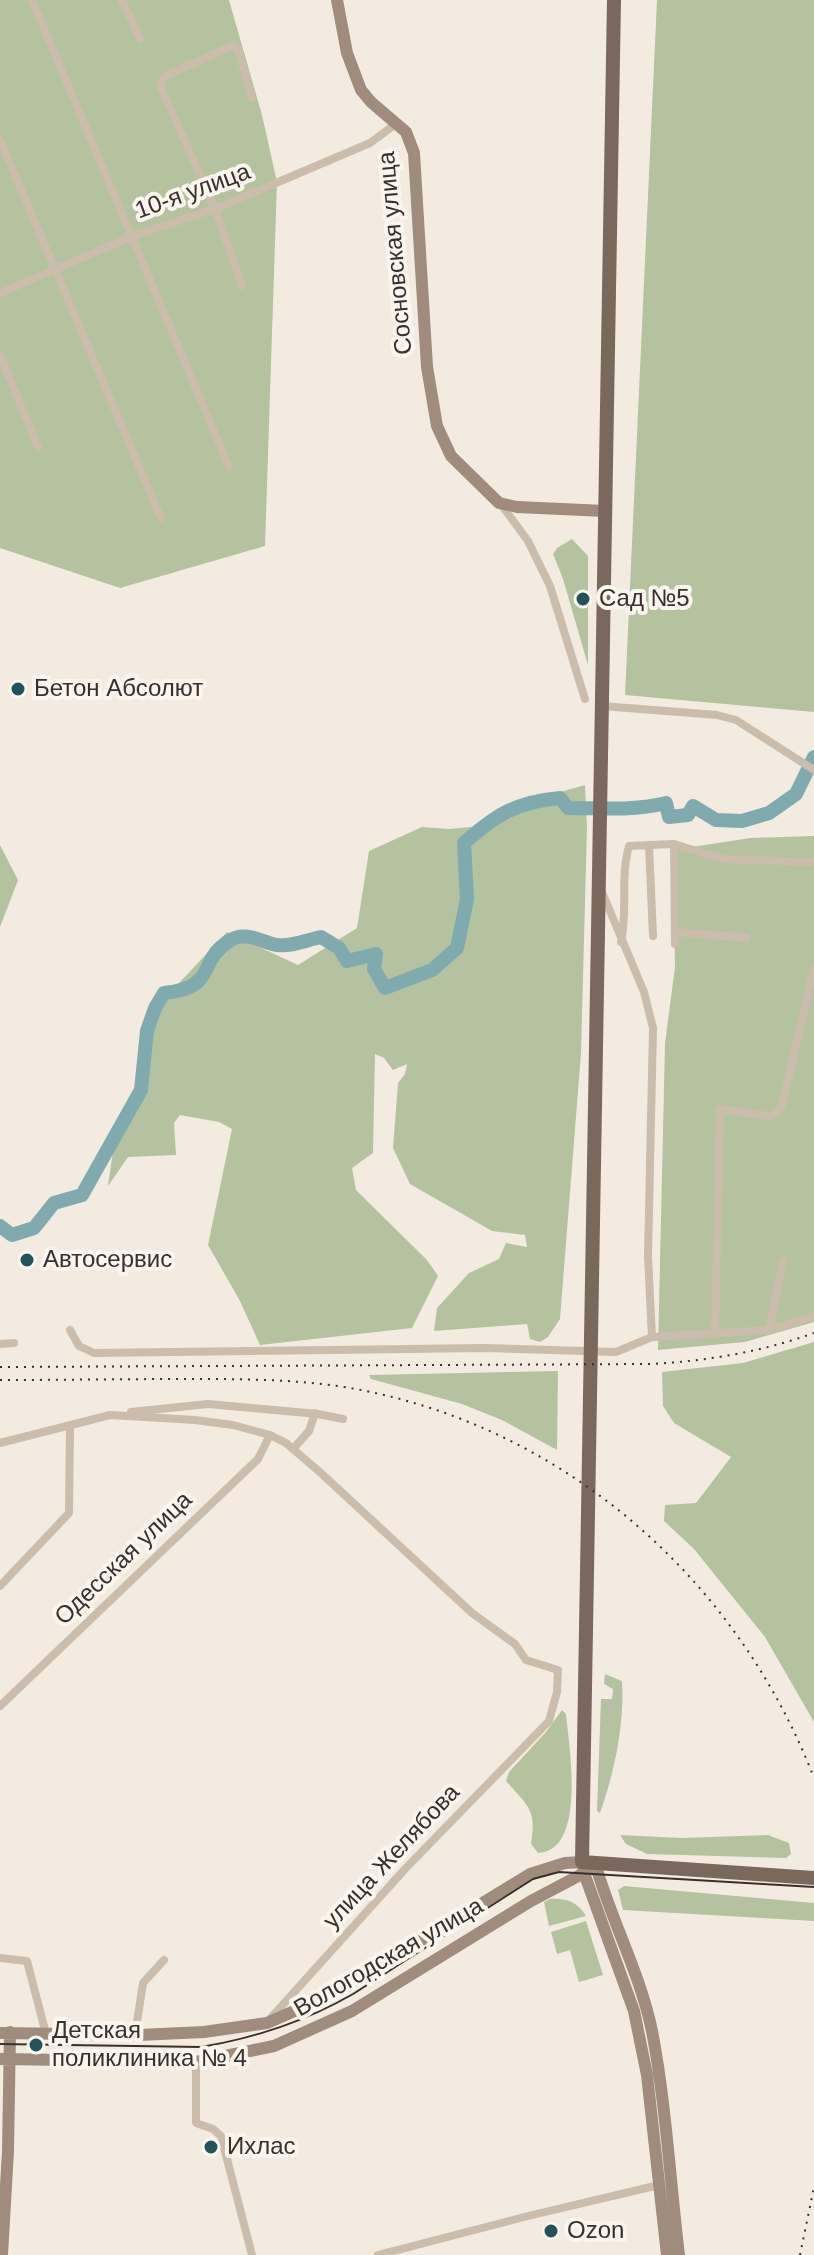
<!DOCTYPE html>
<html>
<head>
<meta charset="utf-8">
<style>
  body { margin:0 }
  canvas { display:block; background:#f3ebe0 }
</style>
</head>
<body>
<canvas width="814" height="2255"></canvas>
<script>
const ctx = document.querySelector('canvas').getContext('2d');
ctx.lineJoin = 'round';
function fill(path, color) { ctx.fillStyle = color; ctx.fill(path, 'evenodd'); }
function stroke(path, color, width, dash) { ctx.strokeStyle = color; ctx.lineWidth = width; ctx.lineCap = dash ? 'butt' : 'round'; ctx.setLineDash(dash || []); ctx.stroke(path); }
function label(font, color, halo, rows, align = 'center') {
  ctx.font = font + ' Helvetica,sans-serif'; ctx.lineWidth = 8; ctx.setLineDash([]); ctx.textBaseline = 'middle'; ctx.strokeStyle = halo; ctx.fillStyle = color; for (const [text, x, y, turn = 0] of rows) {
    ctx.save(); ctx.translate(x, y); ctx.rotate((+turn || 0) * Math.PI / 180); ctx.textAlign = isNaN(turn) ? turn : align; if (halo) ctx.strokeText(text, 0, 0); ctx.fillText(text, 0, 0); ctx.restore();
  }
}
fill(new Path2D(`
  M 0,0 L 229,0 L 262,115 L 277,182 L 265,546 L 120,588 L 0,548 Z
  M 657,0 L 814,0 L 814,712 L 625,695 Z
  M 572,539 L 588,556 L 588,665 L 563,579 L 553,554 L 557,548 Z
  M 585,785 L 587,826 L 581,1053 L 560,1319 L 548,1337 L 540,1342 L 530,1339 L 527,1324 L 434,1331 L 437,1308 L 469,1273 L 499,1259 L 506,1243 L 527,1247 L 525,1235 L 492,1231 L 410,1184 L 393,1148 L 398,1083 L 405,1074 L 407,1064 L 393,1070 L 384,1058 L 375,1054 L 373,1153 L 352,1168 L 356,1190 L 427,1260 L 438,1276 L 412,1328 L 260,1345 L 240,1301 L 208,1245 L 232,1129 L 219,1122 L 180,1115 L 174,1123 L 176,1155 L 128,1157 L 108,1186 L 115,1137 L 149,1080 L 140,1057 L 163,1000 L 227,932 L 298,965 L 357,928 L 369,851 L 422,827 L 449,829 L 481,826 L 511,806 Z
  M 814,836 L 814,1322 L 745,1342 L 658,1350 L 665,1043 L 675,967 L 673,850 L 750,838 Z
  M 0,845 L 18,880 L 0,927 Z
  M 814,1342 L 814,1722 L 765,1637 L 694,1549 L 664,1521 L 665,1505 L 696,1503 L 731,1457 L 674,1423 L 663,1406 L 662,1372 L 743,1363 Z
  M 558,1371 L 557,1450 L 502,1420 L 462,1404 L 371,1379 L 369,1375 Z
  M 605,1674 L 622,1681 C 625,1722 614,1775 600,1813 L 597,1811 L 601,1699 L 612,1699 L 613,1689 L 604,1684 Z
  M 562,1710 L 566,1714 C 569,1746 587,1851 538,1853 L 531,1844 C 537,1810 528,1806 506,1781 L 509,1772 L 546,1732 Z
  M 620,1835 L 682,1838 L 768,1835 L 789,1843 L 791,1854 L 786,1858 L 647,1854 L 626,1844 Z
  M 624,1886 L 814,1903 L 814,1921 L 623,1910 L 618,1890 Z
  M 550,1899 C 566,1898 578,1902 586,1916 L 549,1926 L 544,1902 Z
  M 586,1921 L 603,1975 L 579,1982 L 570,1950 L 557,1954 L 551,1932 Z`), '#b5c2a0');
stroke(new Path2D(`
  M 0,1226 L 12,1235 L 34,1228 L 54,1203 L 82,1195 L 141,1090 L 147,1031 L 155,1008 L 164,993 C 219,987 196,962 229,941 C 245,930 261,942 277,945 C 291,947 307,940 321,937 L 339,948 L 347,961 L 376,954 L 374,969 L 385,988 L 432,970 L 457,948 L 467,899 L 464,843 C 497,814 516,802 560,798 L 568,808 C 600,808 635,811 666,803 L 669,817 L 688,815 L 693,806 L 716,820 L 742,821 L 769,813 L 796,794 L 814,757`), '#7fabb0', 14);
stroke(new Path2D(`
  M 32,0 L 229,467
  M 122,0 L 140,39
  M 0,140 L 161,518
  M 242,286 L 215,209 L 160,85 L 164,77 L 233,45 L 238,49 L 252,98
  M 0,293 L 133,236 L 215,209 L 370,143 L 397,123
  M 0,355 L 38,447
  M 500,503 L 528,541 L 550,586 L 585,699
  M 602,706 L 717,715 L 736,720 L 814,770
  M 674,844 L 723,859 L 814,862
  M 649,845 L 653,936
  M 602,892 L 644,992 L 653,1028 L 648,1256 L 652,1337
  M 675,932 L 746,938
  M 621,942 C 628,910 620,877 629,846 L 674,844 L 675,944
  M 70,1330 L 79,1346 L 94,1353 L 485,1348 L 616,1352 L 652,1337 L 769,1330 L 783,1261
  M 769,1330 L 814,1316
  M 715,1334 L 720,1109 L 769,1116 L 776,1113 L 782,1105 L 814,969
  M 0,1344 L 14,1343
  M 131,1412 L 208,1404 L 318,1414 L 343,1419
  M 0,1443 L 110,1415 L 195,1420 L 233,1425 L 270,1435 L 286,1443 L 322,1474 L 472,1613 L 515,1644 L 526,1660 L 558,1670 L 557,1692 L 549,1721 L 405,1869 L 270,2019
  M 293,1449 L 309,1431 L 315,1413
  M 0,1586 L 69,1513 L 70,1425
  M 0,1706 L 258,1459 L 270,1435
  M 0,1958 L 27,1961 L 46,2034
  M 135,2035 L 143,1983 L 164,1960
  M 196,2062 L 196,2123 L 213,2129 L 221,2136 L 252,2255
  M 378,2255 L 528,2216 L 659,2185`), '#cbbcac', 8);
stroke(new Path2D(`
  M 337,0 L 347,53 L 361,90 L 371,102 L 406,132 L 414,153 L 427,367 L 437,426 L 451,456 L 499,503 L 517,507 L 605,511
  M 0,2033 L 139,2035 L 204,2032 L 267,2023 L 333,1994 L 530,1874 L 565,1863 L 582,1862 L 584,1873 L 634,2011 L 647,2075 L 667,2255
  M 0,2059 L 196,2062 L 274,2046 L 352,2011 L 531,1901 L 584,1873 L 595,1863 C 611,1920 640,1973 652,2031 C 666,2104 670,2181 679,2255
  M 2,2255 L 8,2151 L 10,2032`), '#9f8c7d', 12);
stroke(new Path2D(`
  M 614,0 L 582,1862 L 814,1878`), '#7b685c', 14);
stroke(new Path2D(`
  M 0,2044 L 201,2047 C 255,2038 306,2021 353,1994 L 533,1879 L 559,1872 L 814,1887`), '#39302b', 2);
stroke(new Path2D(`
  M 0,1367 L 651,1364 C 707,1361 761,1352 814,1333
  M 0,1380 C 62,1380 125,1379 187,1379 C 240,1379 292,1379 344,1387 C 559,1422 736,1576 814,1778
  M 800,2255 L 814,2187`), '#39302b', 2, [2, 6]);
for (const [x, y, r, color] of [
  [583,599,8,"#20535b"],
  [18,689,8,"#20535b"],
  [27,1260,8,"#20535b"],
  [36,2045,8,"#20535b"],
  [211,2147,8,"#20535b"],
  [551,2231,8,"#20535b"]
]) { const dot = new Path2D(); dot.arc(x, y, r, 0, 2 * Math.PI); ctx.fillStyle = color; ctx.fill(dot); stroke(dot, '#faf5ed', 3); }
label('24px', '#39302b', '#faf5ed', [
  ["10-я улица",193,192,-20],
  ["Сосновская улица",396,253,-95],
  ["Одесская улица",124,1559,-44],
  ["улица Желябова",392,1857,-47],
  ["Вологодская улица",389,1958,-30]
]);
label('24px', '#39302b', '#faf5ed', [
  ["Сад №5",599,599],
  ["Бетон Абсолют",34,689],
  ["Автосервис",43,1260],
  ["Детская",52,2031],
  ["поликлиника № 4",52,2059],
  ["Ихлас",227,2147],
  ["Ozon",567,2231]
], 'left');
</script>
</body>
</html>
